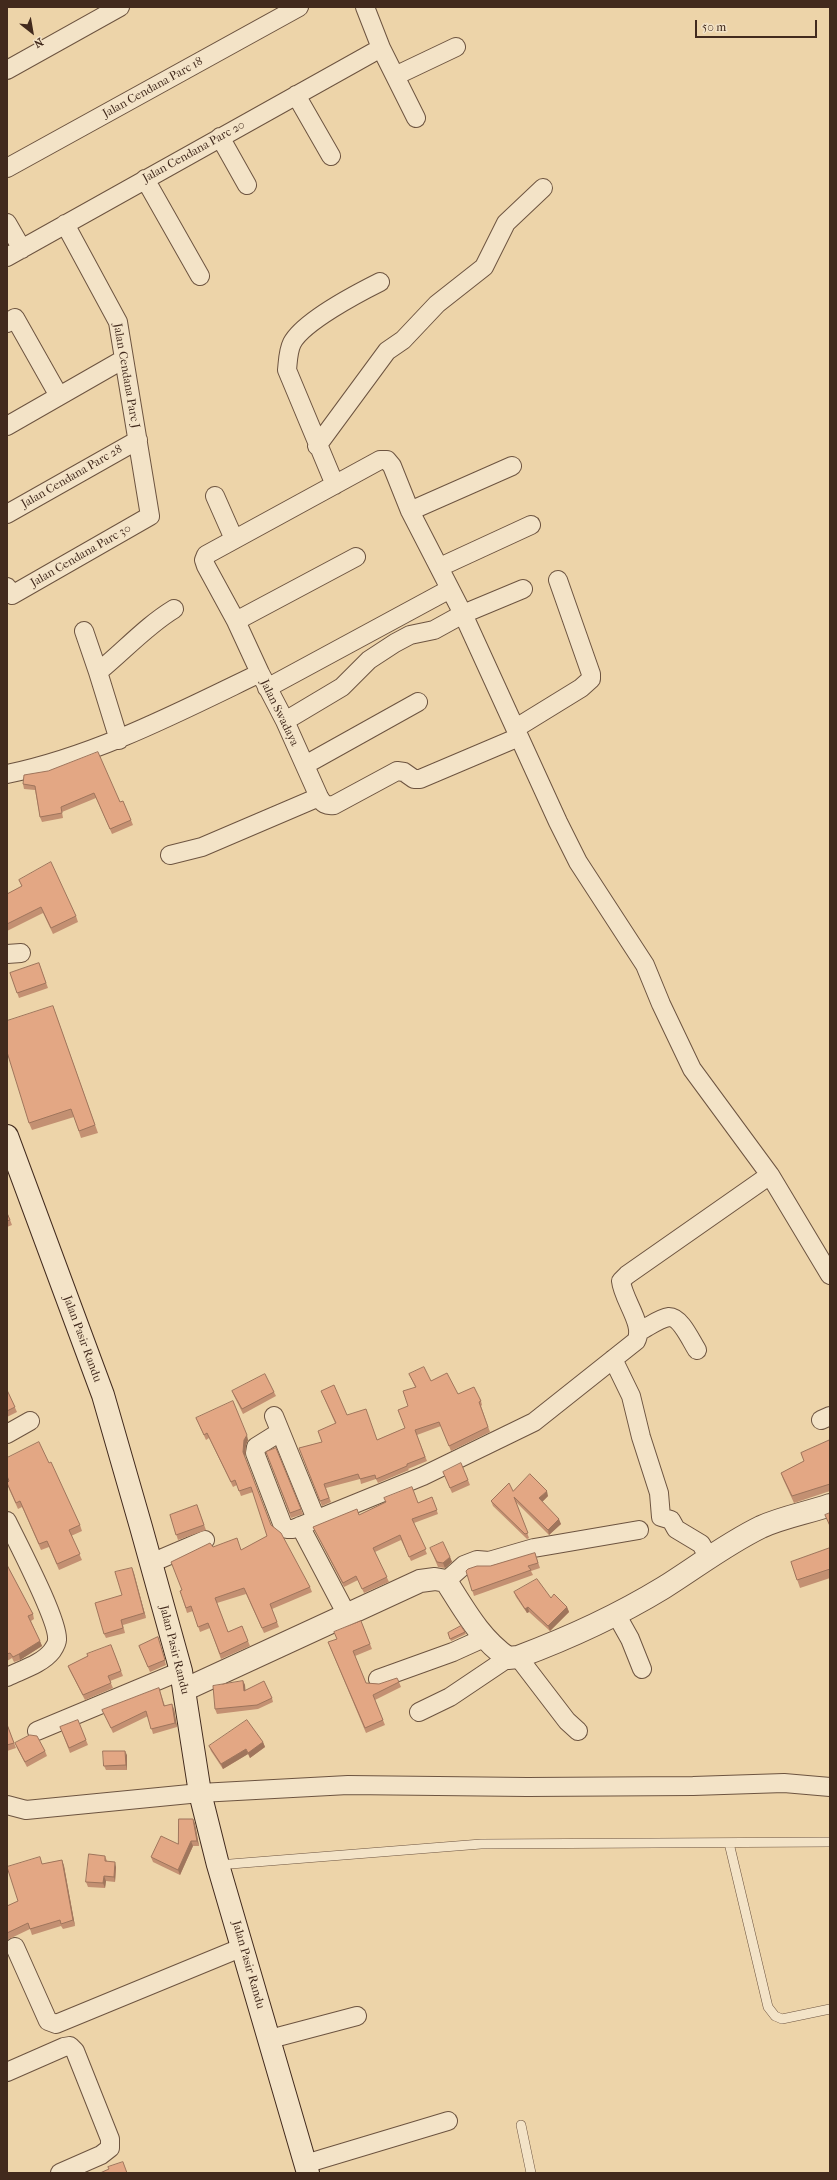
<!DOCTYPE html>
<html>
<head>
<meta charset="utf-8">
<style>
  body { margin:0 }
  #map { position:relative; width:837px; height:2180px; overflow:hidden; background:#edd4a9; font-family:"IM FELL French Canon",serif }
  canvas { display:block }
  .frame { position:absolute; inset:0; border:8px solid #422a1d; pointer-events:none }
  .north { position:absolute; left:12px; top:12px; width:40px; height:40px; -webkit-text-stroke:3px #f3e3c7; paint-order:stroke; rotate:149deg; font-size:11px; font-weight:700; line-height:16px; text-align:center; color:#422a1d }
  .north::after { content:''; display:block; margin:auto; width:14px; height:18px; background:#422a1d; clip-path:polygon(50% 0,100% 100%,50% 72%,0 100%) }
  .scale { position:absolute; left:695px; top:20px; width:122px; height:18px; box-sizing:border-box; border:2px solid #422a1d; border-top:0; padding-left:5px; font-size:12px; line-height:14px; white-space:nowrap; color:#422a1d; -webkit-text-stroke:3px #f3e3c7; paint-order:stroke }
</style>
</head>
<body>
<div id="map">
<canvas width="837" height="2180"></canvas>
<div class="frame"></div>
<div class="north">N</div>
<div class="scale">50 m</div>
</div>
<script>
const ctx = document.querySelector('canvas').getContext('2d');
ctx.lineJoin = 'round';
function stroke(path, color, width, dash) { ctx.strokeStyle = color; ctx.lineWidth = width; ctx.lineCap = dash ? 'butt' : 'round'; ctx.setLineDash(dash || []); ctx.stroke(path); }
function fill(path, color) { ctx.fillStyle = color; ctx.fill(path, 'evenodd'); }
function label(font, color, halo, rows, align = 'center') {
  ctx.font = font + ' "IM FELL French Canon",serif'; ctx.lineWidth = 3; ctx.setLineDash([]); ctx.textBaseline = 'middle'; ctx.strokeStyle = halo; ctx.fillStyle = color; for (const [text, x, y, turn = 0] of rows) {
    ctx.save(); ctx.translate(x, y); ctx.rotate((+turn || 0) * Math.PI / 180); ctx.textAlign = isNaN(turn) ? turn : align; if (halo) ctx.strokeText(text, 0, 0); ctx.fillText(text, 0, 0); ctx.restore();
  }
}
const service = new Path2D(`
  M 729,1843 L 768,2007 L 775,2016 L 782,2019 L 830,2009
  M 218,1865 L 481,1844 L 830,1842
  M 521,2125 L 531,2173`);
const minor = new Path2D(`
  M 365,7 L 381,48 L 416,118
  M 7,70 L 120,7
  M 395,76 L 456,47
  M 296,95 L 331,156
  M 220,137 L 247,185
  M 7,168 L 299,7
  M 145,179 L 200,276
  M 7,223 L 22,249
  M 7,257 L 381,48
  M 7,323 L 15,318 L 59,396
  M 7,426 L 124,359
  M 317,446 L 387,351 L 403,340 L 437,304 L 484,267 L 506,223 L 543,188
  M 335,485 L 287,370 C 288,361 288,351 292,343 C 303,322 358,293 380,282
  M 215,496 L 234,539
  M 410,511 L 512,466
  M 7,514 L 138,440
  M 440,567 L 531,525
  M 7,587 L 12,595 L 150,516 L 118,322 L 65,224
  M 236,621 L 356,557
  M 84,631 L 98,672 L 119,740
  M 98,672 C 124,651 146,626 174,609
  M 260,673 L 236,621 L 206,566 L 204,560 L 206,555 L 380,460 L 387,460 L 392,466 L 410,511 L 463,614 L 558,822 L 578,862 L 645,965 L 661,1004 L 692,1069 L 770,1175 L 830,1275
  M 267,688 L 450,589
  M 285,721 L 342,687 L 369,660 L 395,643 L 410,635 L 434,630 L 463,614 L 523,589
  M 516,728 L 581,688 L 591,679 L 591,674 L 558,580
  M 305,765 L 418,702
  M 7,774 C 97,755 177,713 260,673 L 285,721 L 319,797 C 323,804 326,806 334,805 L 397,771 L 404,772 L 414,779 L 420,779 L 519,737
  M 170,855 L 202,847 L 319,797
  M 7,954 L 21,953
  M 640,1331 C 648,1327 660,1318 669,1317 C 681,1317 691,1341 697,1350
  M 613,1359 L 631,1396 L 641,1437 L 659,1493 L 661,1517 L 671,1520 L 676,1529 L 701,1544 L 709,1558
  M 274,1416 L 316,1519
  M 821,1420 L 830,1416
  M 280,1432 L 256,1447 L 255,1453 L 283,1526 L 287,1529 L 293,1529 L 423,1476 L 534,1422 L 636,1341 C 645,1325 623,1300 621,1281 L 627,1275 L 770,1175
  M 7,1434 L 30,1421
  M 7,1521 C 17,1542 59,1621 57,1640 C 57,1643 54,1648 52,1651 C 42,1664 21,1670 7,1677
  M 300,1526 L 347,1615
  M 151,1563 L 205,1540
  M 446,1581 L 464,1565 L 477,1560 L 489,1561 L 534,1548 L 639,1530
  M 616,1614 L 630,1639 L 642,1669
  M 518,1657 L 567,1721 L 578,1731
  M 378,1679 L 453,1652 L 484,1638
  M 419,1712 L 450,1697 L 508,1658
  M 37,1731 L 181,1671
  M 7,1805 L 26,1810 L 200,1793 L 348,1785 L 527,1787 L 693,1786 L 784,1783 L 830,1787
  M 15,1947 L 48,2021 L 56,2024 L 243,1947
  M 270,2039 L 357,2016
  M 7,2072 L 64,2047 L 70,2046 L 75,2051 L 110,2139 L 110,2148 L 101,2155 L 60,2173
  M 305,2164 L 448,2121`);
const tertiary = new Path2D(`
  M 186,1689 L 420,1581 L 435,1579 L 446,1581 C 464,1609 480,1639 508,1658 L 518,1657 C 569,1638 617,1616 663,1588 C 695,1568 726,1544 761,1527 C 783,1517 807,1513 830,1505`);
const secondary = new Path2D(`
  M 7,1136 L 103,1395 L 141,1527 L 181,1671 L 200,1793 L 218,1865 L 308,2173`);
stroke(service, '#6d5440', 10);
stroke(minor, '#6d5440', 20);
stroke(tertiary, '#6d5440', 24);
stroke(secondary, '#422a1d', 24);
stroke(service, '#f3e3c7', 9);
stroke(minor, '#f3e3c7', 18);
stroke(tertiary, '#f3e3c7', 22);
stroke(secondary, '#f3e3c7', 22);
fill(new Path2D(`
  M 48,771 L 120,802 L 131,820 L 133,825 L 112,834 L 96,798 L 62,812 L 63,818 L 42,822 L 40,817 L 35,790 L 24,789 L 23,784 Z
  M 19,880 L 76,916 L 78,922 L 53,934 L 43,913 L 7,931 L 7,894 L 22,887 Z
  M 39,963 L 48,988 L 19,998 L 10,973 Z
  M 53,1006 L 98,1133 L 81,1138 L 74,1117 L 32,1130 L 29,1123 Z
  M 7,1212 L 12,1225 L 7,1227 Z
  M 409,1374 L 431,1381 L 458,1394 L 481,1401 L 482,1405 L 481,1406 L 490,1432 L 451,1451 L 441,1426 L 417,1435 L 427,1461 L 408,1469 L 409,1470 L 378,1483 L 376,1479 L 361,1484 L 360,1479 L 326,1488 L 331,1502 L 322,1506 L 299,1448 L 322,1442 L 335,1423 L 321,1391 L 347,1415 L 377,1440 L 405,1428 L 408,1406 L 415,1387 Z
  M 7,1390 L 17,1412 L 7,1417 Z
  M 232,1391 L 274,1392 L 276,1396 L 243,1414 L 234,1396 Z
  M 196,1418 L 248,1440 L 246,1445 L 245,1457 L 271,1525 L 310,1587 L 312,1592 L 272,1609 L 279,1627 L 264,1633 L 246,1594 L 217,1603 L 228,1632 L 242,1626 L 250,1646 L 221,1659 L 210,1628 L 200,1632 L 193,1611 L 187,1613 L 180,1591 L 182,1590 L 213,1547 L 242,1550 L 267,1536 L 253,1492 L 241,1496 L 237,1485 L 233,1487 L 209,1438 L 206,1440 Z
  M 830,1440 L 830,1491 L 794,1503 L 783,1479 L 781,1473 L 804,1461 L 801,1453 Z
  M 276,1448 L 303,1514 L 291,1518 L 266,1452 Z
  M 7,1458 L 80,1525 L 82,1531 L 71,1536 L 82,1560 L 59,1570 L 49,1547 L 41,1550 L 22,1507 L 18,1509 L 9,1489 L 7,1483 L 9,1482 L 7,1478 Z
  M 443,1472 L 468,1480 L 470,1485 L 452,1493 Z
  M 513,1491 L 548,1496 L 542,1502 L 561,1524 L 549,1535 L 516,1502 L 529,1538 L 527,1539 L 493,1506 L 491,1501 Z
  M 432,1497 L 438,1514 L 414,1523 L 427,1554 L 411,1561 L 401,1540 L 375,1552 L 389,1582 L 364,1593 L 358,1580 L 344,1587 L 315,1531 L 313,1527 L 359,1515 L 418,1503 Z
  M 197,1505 L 206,1530 L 178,1540 L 170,1515 Z
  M 430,1548 L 450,1557 L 452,1562 L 445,1568 L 438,1567 Z
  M 830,1548 L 830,1578 L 800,1588 L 791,1562 Z
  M 535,1553 L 540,1568 L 531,1571 L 533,1575 L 474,1596 L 466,1571 L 490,1566 Z
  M 7,1565 L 33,1614 L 34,1619 L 31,1621 L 42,1646 L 20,1660 L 14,1662 L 12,1658 L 7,1661 Z
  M 132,1568 L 146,1618 L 123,1625 L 125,1633 L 106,1638 L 104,1634 L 122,1595 Z
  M 514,1592 L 551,1598 L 567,1607 L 569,1612 L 550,1631 L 529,1612 L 527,1613 L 516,1597 Z
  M 361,1621 L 372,1649 L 355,1656 L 366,1683 L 379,1684 L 399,1682 L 401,1687 L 375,1700 L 385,1725 L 366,1733 L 330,1647 L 337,1639 Z
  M 465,1632 L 466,1634 L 451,1641 L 448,1633 Z
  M 158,1637 L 166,1665 L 150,1672 L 139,1646 Z
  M 111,1645 L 123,1676 L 110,1681 L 113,1688 L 85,1700 L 70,1671 L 68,1666 Z
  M 243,1681 L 245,1685 L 245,1690 L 272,1698 L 273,1702 L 258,1709 L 217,1714 L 215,1709 Z
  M 159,1688 L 165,1706 L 174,1709 L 177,1727 L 153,1734 L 148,1716 L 113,1733 L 102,1710 Z
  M 78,1720 L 88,1745 L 70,1753 L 60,1727 Z
  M 8,1727 L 16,1748 L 7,1751 L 7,1728 Z
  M 263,1742 L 265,1747 L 250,1758 L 248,1754 L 223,1769 L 211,1751 L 209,1746 Z
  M 15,1743 L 45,1751 L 47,1756 L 27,1767 L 17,1748 Z
  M 127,1755 L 127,1770 L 106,1770 L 104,1766 Z
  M 193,1819 L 195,1824 L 199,1846 L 193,1846 L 180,1875 L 153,1862 L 151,1857 L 178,1844 Z
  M 105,1856 L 107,1861 L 116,1867 L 115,1882 L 106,1881 L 105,1888 L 88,1887 L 86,1882 Z
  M 62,1860 L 64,1866 L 75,1926 L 63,1929 L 61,1926 L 32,1935 L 30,1929 L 7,1940 L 7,1906 L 18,1901 L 42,1864 Z`), '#c39072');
fill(new Path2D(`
  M 247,1435 L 248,1440 L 246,1445 L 245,1457 L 243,1452 L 244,1440 Z
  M 547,1491 L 548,1496 L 541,1503 L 539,1498 Z
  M 559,1519 L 561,1524 L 549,1535 L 548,1530 Z
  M 450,1557 L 452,1562 L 445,1568 L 443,1563 Z
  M 132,1568 L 134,1573 L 146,1618 L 144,1613 Z
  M 528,1607 L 529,1612 L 527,1613 L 525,1609 Z
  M 567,1607 L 569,1612 L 550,1631 L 548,1626 Z
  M 40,1641 L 42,1646 L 20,1660 L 19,1654 Z
  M 243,1681 L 245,1685 L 246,1695 L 244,1691 Z
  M 172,1704 L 174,1709 L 177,1727 L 175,1723 Z
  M 263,1742 L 265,1747 L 250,1758 L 248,1753 Z
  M 246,1749 L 248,1754 L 223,1769 L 221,1764 Z
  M 125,1751 L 127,1755 L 127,1770 L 126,1765 Z
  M 193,1819 L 195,1824 L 199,1846 L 197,1841 Z
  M 191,1841 L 193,1846 L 180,1875 L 178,1870 Z
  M 62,1860 L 64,1866 L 75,1926 L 73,1920 Z
  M 115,1862 L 116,1867 L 115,1882 L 114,1877 Z
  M 104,1876 L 106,1881 L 105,1888 L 103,1883 Z`), '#9f755c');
const building = new Path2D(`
  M 98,752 L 120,802 L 123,801 L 131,820 L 110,829 L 94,793 L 61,807 L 62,813 L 40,817 L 35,786 L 23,784 L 24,775 L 48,771 Z
  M 51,862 L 76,916 L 51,928 L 41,907 L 7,924 L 7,894 L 22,886 L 19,880 Z
  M 39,963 L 46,983 L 17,993 L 10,973 Z
  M 53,1006 L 95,1125 L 79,1131 L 71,1109 L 29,1123 L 7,1052 L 7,1021 Z
  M 7,1213 L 10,1220 L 7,1221 Z
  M 424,1367 L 431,1381 L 447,1373 L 458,1394 L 474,1387 L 481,1401 L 479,1402 L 488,1427 L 449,1446 L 439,1422 L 415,1430 L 425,1457 L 407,1464 L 407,1466 L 376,1479 L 375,1475 L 360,1479 L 358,1474 L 324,1484 L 329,1498 L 320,1501 L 299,1448 L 322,1442 L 318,1431 L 336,1423 L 321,1391 L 334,1385 L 347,1415 L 366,1409 L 377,1440 L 405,1428 L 398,1410 L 408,1406 L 403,1391 L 416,1387 L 409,1374 Z
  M 265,1374 L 274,1392 L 242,1409 L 232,1391 Z
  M 7,1390 L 15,1407 L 7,1411 Z
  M 233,1401 L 247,1435 L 244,1440 L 243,1452 L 271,1525 L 281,1533 L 310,1587 L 270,1604 L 277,1622 L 262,1628 L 244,1588 L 215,1598 L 228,1632 L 242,1626 L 248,1641 L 220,1654 L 208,1623 L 198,1627 L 191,1606 L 186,1608 L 180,1591 L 182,1590 L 171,1562 L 210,1543 L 213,1547 L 237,1538 L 241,1550 L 267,1536 L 251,1487 L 239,1491 L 235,1480 L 231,1482 L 207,1433 L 204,1435 L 196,1418 Z
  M 830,1440 L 830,1484 L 792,1496 L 781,1473 L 804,1461 L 801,1453 Z
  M 39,1442 L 49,1463 L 51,1462 L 80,1525 L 69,1530 L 80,1554 L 57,1564 L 47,1541 L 39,1544 L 20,1501 L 16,1503 L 7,1483 L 9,1481 L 7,1476 L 7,1458 Z
  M 276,1448 L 301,1509 L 290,1513 L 266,1452 Z
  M 461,1463 L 468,1480 L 450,1488 L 443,1472 Z
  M 530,1474 L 547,1491 L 539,1498 L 559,1519 L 548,1530 L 514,1497 L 528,1533 L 525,1534 L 491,1501 L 509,1483 L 513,1491 Z
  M 412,1487 L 418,1503 L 432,1497 L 437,1510 L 412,1519 L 426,1549 L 409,1557 L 400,1535 L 373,1548 L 387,1577 L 362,1589 L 356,1576 L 343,1583 L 313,1527 L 357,1509 L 359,1515 L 386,1502 L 384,1498 Z
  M 197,1505 L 204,1525 L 176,1535 L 170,1515 Z
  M 830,1513 L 830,1526 L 825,1515 Z
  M 443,1542 L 450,1557 L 443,1563 L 437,1562 L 430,1548 Z
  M 830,1548 L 830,1569 L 797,1580 L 791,1562 Z
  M 535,1553 L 538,1563 L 528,1566 L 531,1570 L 472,1591 L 466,1571 L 468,1569 L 477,1566 L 490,1566 Z
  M 7,1565 L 33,1614 L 28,1616 L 40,1641 L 19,1654 L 13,1657 L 10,1653 L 7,1654 Z
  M 132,1568 L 144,1613 L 121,1620 L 123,1628 L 104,1634 L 95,1603 L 122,1595 L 115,1572 Z
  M 537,1579 L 551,1598 L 554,1594 L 567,1607 L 548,1626 L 528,1607 L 525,1609 L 514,1592 Z
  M 361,1621 L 370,1644 L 353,1651 L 366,1683 L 379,1684 L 397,1678 L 399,1682 L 373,1695 L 383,1720 L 365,1728 L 328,1642 L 337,1639 L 334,1632 Z
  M 461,1626 L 465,1632 L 450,1639 L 448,1633 Z
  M 158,1637 L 165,1660 L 148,1667 L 139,1646 Z
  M 111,1645 L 121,1671 L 108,1676 L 111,1683 L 83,1695 L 68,1666 L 88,1656 L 87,1654 Z
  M 243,1681 L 244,1691 L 264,1681 L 272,1698 L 257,1705 L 215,1709 L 213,1686 Z
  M 159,1688 L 164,1706 L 172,1704 L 175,1723 L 151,1729 L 146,1711 L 111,1728 L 102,1710 Z
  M 78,1720 L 86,1740 L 69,1748 L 60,1727 Z
  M 247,1720 L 263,1742 L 248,1753 L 246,1749 L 221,1764 L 209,1746 Z
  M 8,1727 L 14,1743 L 7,1745 L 7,1728 Z
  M 30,1735 L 37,1736 L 45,1751 L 25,1762 L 15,1743 Z
  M 103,1751 L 125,1751 L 126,1765 L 104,1766 Z
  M 179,1819 L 193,1819 L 197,1841 L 191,1841 L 178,1870 L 151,1857 L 161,1836 L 178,1844 Z
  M 89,1854 L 105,1856 L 105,1861 L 115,1862 L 114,1877 L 104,1876 L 103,1883 L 86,1882 Z
  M 40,1857 L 42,1864 L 62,1860 L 73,1920 L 61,1924 L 60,1920 L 30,1929 L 28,1923 L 7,1933 L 7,1906 L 18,1901 L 7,1867 Z
  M 123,2162 L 127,2173 L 100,2173 L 109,2169 L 108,2167 Z`);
fill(building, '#e3a784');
stroke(building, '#9f755c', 1);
label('12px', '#422a1d', '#f3e3c7', [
  ["Jalan Cendana Parc 18",153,88,-29],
  ["Jalan Cendana Parc 20",194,152,-29],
  ["Jalan Cendana Parc J",126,376,80],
  ["Jalan Cendana Parc 28",72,477,-30],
  ["Jalan Cendana Parc 30",81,556,-30],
  ["Jalan Swadaya",279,713,64],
  ["Jalan Pasir Randu",82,1339,70],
  ["Jalan Pasir Randu",174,1650,76],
  ["Jalan Pasir Randu",248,1965,74]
]);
</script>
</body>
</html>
